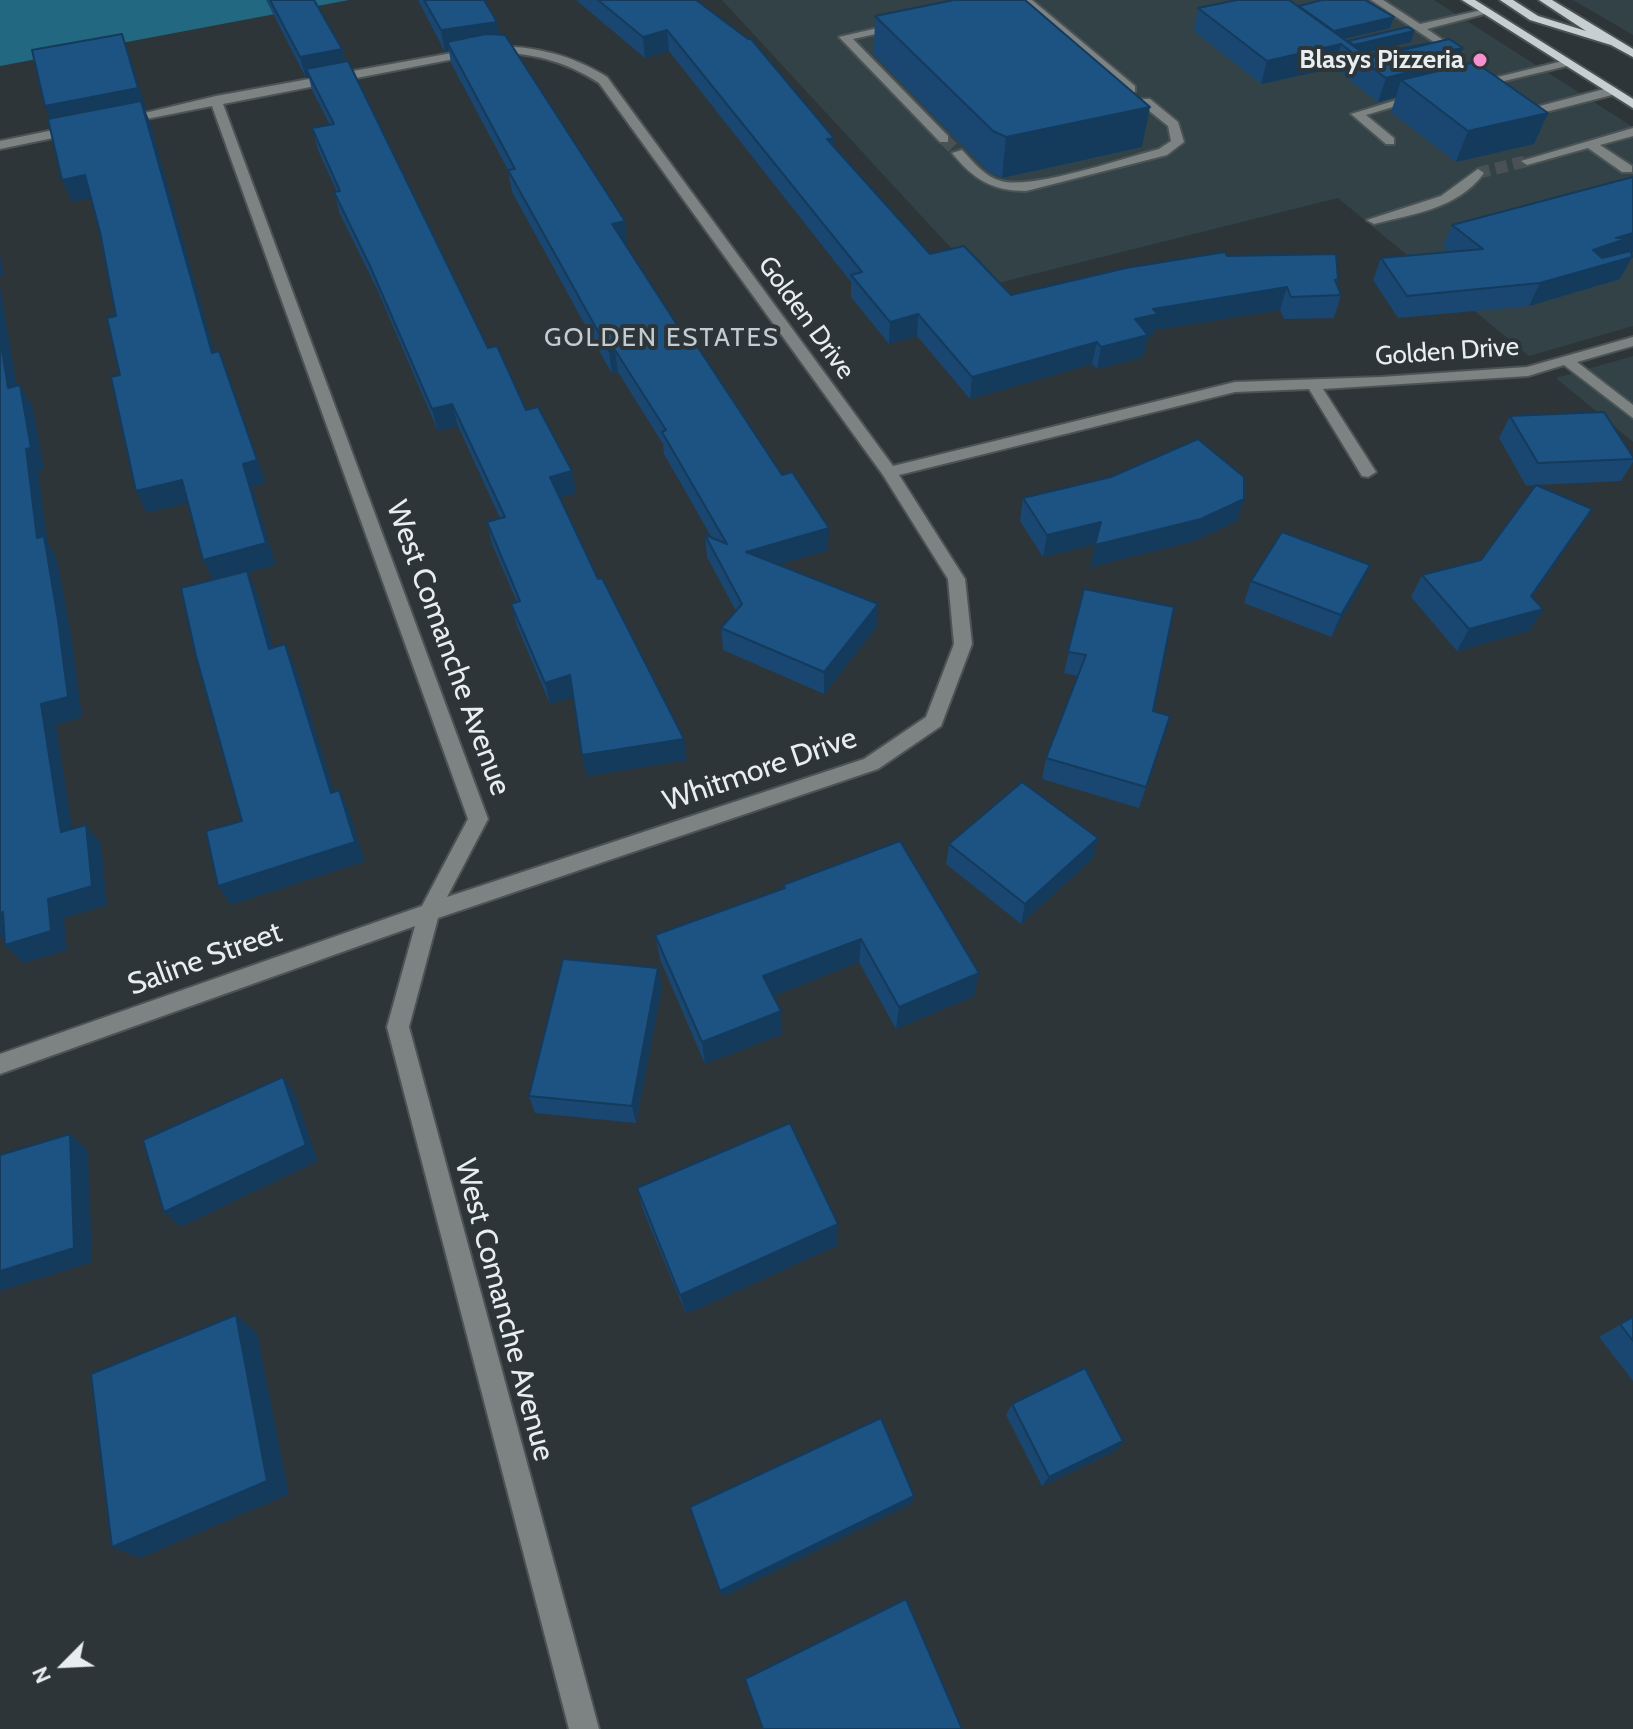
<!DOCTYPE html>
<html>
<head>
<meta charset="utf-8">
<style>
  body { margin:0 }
  #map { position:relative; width:1633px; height:1729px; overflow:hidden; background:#2d3538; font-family:Cabin,sans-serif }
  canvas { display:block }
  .north { position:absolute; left:24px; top:1625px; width:80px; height:80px; -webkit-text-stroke:6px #2d3538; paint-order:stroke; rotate:246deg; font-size:22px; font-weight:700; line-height:32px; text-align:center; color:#e8eef0 }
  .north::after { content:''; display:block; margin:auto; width:28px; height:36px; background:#e8eef0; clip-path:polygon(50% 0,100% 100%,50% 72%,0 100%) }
</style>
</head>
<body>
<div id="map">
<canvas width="1633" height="1729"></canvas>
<div class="north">N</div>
</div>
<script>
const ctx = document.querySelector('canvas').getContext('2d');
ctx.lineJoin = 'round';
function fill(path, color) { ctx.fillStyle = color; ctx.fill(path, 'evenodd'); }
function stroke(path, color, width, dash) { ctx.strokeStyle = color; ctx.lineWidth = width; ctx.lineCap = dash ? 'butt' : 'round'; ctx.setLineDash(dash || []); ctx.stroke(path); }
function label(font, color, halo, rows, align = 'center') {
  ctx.font = font + ' Cabin,sans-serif'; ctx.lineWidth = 8; ctx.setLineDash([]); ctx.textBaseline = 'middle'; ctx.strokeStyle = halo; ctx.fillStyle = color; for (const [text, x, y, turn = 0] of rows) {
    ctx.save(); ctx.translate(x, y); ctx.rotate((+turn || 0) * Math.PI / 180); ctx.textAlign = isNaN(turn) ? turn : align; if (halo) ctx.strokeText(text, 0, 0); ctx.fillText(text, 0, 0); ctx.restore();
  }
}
fill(new Path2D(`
  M 722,0 L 1434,0 L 1633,127 L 1633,326 L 1529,356 L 1338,198 L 986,286 Z
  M 1573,0 L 1633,0 L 1633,35 Z
  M 1633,356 L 1633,442 L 1556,378 Z`), '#324247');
fill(new Path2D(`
  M 0,0 L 349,0 L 0,66 Z`), '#236881');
stroke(new Path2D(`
  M 944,139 L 958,153
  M 1478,173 L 1527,161`), '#495154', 12, [12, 6]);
const minor = new Path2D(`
  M 1020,0 L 1032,0 L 1135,86 L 1135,92 L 1127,92 Z
  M 1371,0 L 1383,0 L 1420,24 L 1486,9 L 1492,12 L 1427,29 L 1459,51 L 1461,53 L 1455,56 Z
  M 899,23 L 903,24 L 903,28 L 853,39 L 948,136 L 948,142 L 940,142 L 839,37 Z
  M 490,46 C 534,46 570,54 607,77 L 893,466 L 1235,382 L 1381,377 L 1527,367 L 1633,337 L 1633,346 L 1577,362 L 1633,405 L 1633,418 L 1564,365 L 1528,376 L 1323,389 L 1376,472 L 1368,477 L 1362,476 L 1309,389 L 1235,392 L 899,475 L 965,579 L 972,644 L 941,726 L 878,769 L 438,918 L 409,1027 L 599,1729 L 569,1729 L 387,1027 L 415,926 L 0,1074 L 0,1054 L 422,906 L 468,819 L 212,106 L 121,124 L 115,120 L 216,96 ZM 490,52 C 532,53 563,60 599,83 L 883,475 L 948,579 L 954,644 L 926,717 L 864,759 L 447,897 L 488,819 L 223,104 Z
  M 1567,60 L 1573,63 L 1571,65 L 1475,88 L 1469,84 Z
  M 1612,87 L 1616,88 L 1616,94 L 1534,115 L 1514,101 L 1524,98 L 1536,107 Z
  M 1413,95 L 1423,98 L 1366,115 L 1394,138 L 1394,144 L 1386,144 L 1351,114 Z
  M 1142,99 L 1150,99 L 1178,122 L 1184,142 L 1167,155 L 1026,191 C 992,191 973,179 952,153 L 962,150 C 973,162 985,177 1001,181 C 1031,190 1124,158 1159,149 L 1171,141 L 1168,126 L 1142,105 Z
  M 78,125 L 82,126 L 82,132 L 0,149 L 0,141 Z
  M 1633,128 L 1633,136 L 1600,145 L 1632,166 L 1632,172 L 1622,172 L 1588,148 L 1527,165 L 1521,161 Z
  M 1478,169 L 1484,173 C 1459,208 1414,214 1374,224 L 1367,220 L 1441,196 Z`);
const major = new Path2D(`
  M 1462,0 L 1475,0 L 1633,99 L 1633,108 Z
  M 1500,0 L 1513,0 L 1538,16 L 1586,31 L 1539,0 L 1552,0 L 1633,49 L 1633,57 L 1611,45 L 1530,20 Z`);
stroke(minor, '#4b5355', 4);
stroke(major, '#4b5355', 4);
fill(minor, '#7d8282');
fill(major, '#c6d0d1');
fill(new Path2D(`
  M 266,0 L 314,0 L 342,49 L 345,61 L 488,348 L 576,493 L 560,497 L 598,579 L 687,760 L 587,776 L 582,755 L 573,697 L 550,704 L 517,626 L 511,604 L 517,602 L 492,544 L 487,522 L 500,518 L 458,426 L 438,431 L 377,289 L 340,214 L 334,192 L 337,192 L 318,150 L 312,128 L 330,125 L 312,90 L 309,78 L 306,78 Z
  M 418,0 L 484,0 L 499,34 L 627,243 L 625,244 L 690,345 L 828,550 L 779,564 L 877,626 L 824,694 L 723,650 L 721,628 L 736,611 L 707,557 L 705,535 L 712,538 L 664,454 L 663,444 L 618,372 L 612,374 L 512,192 L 508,170 L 451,63 L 449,51 L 445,52 Z
  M 576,0 L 696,0 L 834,148 L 930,254 L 1011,295 L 1227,256 L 1338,279 L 1336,284 L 1341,295 L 1334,318 L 1284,319 L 1280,310 L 1154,330 L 1153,336 L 1148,337 L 1143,357 L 1097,369 L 1092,364 L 970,399 L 917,336 L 889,344 L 851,297 L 851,282 L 669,51 L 645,58 Z
  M 1299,6 L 1394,17 L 1390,28 L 1343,39 L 1347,42 L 1414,31 L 1411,42 L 1363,53 L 1367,56 L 1463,48 L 1456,67 L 1548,113 L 1534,144 L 1456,162 L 1391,112 L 1396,97 L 1378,102 L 1334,68 L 1261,84 L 1194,31 L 1198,8 L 1298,7 Z
  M 875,16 L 1142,147 L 1002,178 L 989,172 L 874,55 Z
  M 1452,225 L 1631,253 L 1632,257 L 1620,279 L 1529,306 L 1398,318 L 1373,280 L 1381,258 L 1449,252 L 1443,247 Z
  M 1510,416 L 1633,459 L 1633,462 L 1621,481 L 1536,485 L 1592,509 L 1578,531 L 1532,597 L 1543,609 L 1530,630 L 1457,651 L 1411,597 L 1422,575 L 1481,560 L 1536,485 L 1526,486 L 1499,438 Z
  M 1111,477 L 1237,521 L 1194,541 L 1090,567 L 1096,544 L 1043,557 L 1020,521 L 1023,498 Z
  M 1370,565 L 1360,587 L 1331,637 L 1244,603 L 1251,581 Z
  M 1084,589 L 1153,711 L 1170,716 L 1139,808 L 1042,779 L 1046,758 L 1078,676 L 1064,673 Z
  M 949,844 L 1093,858 L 1021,924 L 946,864 Z
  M 783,885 L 979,973 L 974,996 L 896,1029 L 859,962 L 773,996 L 781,1011 L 782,1034 L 705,1064 L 660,959 L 655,935 L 783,889 Z
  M 658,968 L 662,987 L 636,1123 L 535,1113 L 529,1096 Z
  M 637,1188 L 838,1245 L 686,1314 L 643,1210 Z
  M 1633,1317 L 1633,1381 L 1599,1337 Z
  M 1012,1404 L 1123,1441 L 1115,1451 L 1042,1486 L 1006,1415 Z`), '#194771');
fill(new Path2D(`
  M 1394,17 L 1390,28 L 1331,42 L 1334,31 Z
  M 497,22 L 501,43 L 447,42 L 449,51 L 445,52 L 441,30 Z
  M 667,30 L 669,51 L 645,58 L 643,37 Z
  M 1414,31 L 1411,42 L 1355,55 L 1352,52 L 1354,45 Z
  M 122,34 L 130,56 L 146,109 L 145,110 L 150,122 L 221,375 L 54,127 L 45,106 Z
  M 1341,44 L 1334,68 L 1261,84 L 1267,61 Z
  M 1463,48 L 1454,72 L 1401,80 L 1396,97 L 1378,102 L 1386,78 L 1447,51 Z
  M 342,49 L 347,71 L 306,69 L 309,78 L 306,78 L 300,57 Z
  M 1150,107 L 1142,147 L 1002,178 L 1006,137 Z
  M 1548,113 L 1534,144 L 1456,162 L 1468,131 Z
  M 834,138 L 834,159 L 827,139 Z
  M 85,175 L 95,197 L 72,202 L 62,180 Z
  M 625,221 L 627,243 L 615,246 L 612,224 Z
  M 1633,233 L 1633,252 L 1619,256 L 1632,257 L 1620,279 L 1529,306 L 1540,283 L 1593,250 L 1616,238 Z
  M 0,255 L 4,276 L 0,276 Z
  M 0,286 L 21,410 L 8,388 L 0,337 Z
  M 1287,287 L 1280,310 L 1154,330 L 1153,336 L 1148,337 L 1143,357 L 1097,369 L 1101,347 L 1135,319 L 1153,309 Z
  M 918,314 L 917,336 L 889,344 L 890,322 Z
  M 1097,342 L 1092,364 L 970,399 L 972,377 Z
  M 615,350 L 618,372 L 612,374 L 609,351 Z
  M 219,351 L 228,373 L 266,483 L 252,486 L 276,565 L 248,573 L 257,593 L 280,670 L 214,582 L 203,560 L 243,464 Z
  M 20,385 L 33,408 L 44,470 L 38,471 L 48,543 L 57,558 L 72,641 L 82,717 L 56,725 L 76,852 L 61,832 L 41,704 L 37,538 L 26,449 Z
  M 452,404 L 458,426 L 438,431 L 432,409 Z
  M 572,471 L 576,493 L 555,499 L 550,477 Z
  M 182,480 L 192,502 L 147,513 L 136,491 Z
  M 1244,499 L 1237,521 L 1194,541 L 1090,567 L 1095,545 Z
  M 1592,509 L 1578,531 L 1519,615 L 1543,609 L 1530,630 L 1457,651 L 1469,629 L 1531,596 Z
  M 1101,522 L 1096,544 L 1043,557 L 1047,535 Z
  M 829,528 L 828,550 L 748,574 L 746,552 Z
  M 1370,565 L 1360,587 L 1331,637 L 1341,615 Z
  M 878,604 L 877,626 L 824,694 L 824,672 Z
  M 285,644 L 295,666 L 341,813 L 331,793 Z
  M 570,675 L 574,697 L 550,704 L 545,683 Z
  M 684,739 L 687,760 L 587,776 L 582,755 Z
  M 339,790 L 349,811 L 365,861 L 231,905 L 218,886 Z
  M 86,825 L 101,844 L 107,905 L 64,918 L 67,950 L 23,963 L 5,945 L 48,899 Z
  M 1098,838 L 1093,858 L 1021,924 L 1025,904 Z
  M 3,912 L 20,931 L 0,937 L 0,913 Z
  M 861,939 L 859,962 L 765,999 L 763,976 Z
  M 658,968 L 662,987 L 636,1123 L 632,1106 Z
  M 979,973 L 974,996 L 896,1029 L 899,1007 Z
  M 781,1011 L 782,1034 L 705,1064 L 702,1042 Z
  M 283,1077 L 295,1094 L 318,1161 L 180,1227 L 164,1212 Z
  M 70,1134 L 88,1150 L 92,1262 L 0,1291 L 0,1271 Z
  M 838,1224 L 838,1245 L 686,1314 L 680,1295 Z
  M 236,1315 L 257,1333 L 289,1494 L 140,1558 L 112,1547 Z
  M 1123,1441 L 1115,1451 L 1042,1486 L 1049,1477 Z
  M 914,1496 L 911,1504 L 723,1597 L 720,1591 Z`), '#143a5c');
const building = new Path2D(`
  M 270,0 L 314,0 L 342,49 L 300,57 Z
  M 424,0 L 484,0 L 497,22 L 441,30 Z
  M 598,0 L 696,0 L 748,39 L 751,39 L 834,138 L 827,139 L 930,254 L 964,246 L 1011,295 L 1126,268 L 1225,252 L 1227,256 L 1336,254 L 1338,279 L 1335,280 L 1341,295 L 1291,297 L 1287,287 L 1153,309 L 1158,314 L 1135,319 L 1148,335 L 1101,347 L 1097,342 L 972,377 L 918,314 L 890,322 L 851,275 L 862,272 L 667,30 L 643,37 Z
  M 954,0 L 1025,0 L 1150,107 L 1006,137 L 993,131 L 875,16 Z
  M 1237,0 L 1289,0 L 1370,58 L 1449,39 L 1463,48 L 1447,51 L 1457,59 L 1386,78 L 1341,44 L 1267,61 L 1198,8 Z
  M 1322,0 L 1365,0 L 1394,17 L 1334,31 L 1299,6 Z
  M 1408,27 L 1414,31 L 1354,45 L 1348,41 Z
  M 122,34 L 138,88 L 45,106 L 32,50 Z
  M 486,34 L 505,35 L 625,221 L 612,224 L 690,345 L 695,343 L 782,475 L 792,472 L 829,528 L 746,552 L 878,604 L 824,672 L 721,628 L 742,604 L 705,535 L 727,544 L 662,432 L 666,430 L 615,350 L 609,351 L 508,170 L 515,169 L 447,42 Z
  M 1431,43 L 1370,57 L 1367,55 Z
  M 348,61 L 488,348 L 497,346 L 526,410 L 538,407 L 572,471 L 550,477 L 598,579 L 602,578 L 684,739 L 582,755 L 570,675 L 545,683 L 511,604 L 520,601 L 487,522 L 505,517 L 452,404 L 432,409 L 370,266 L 334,192 L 340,191 L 312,128 L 334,124 L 306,69 Z
  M 1475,62 L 1548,113 L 1468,131 L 1401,80 Z
  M 141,101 L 212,353 L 219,351 L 257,460 L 243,464 L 266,543 L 203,560 L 182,480 L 136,491 L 111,377 L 120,375 L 107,318 L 116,316 L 100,232 L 85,175 L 62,180 L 48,119 Z
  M 1633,177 L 1633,233 L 1616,238 L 1628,238 L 1593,250 L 1602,258 L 1631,251 L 1632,257 L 1540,283 L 1407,296 L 1381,258 L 1483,249 L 1452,225 Z
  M 0,337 L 8,388 L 20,385 L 31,448 L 26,449 L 37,538 L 44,536 L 58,620 L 68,697 L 41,704 L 61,832 L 86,825 L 92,886 L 48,899 L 51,931 L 5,945 L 3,912 L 0,913 Z
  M 1604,412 L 1633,457 L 1633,459 L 1538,463 L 1510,416 Z
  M 1198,439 L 1244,477 L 1244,499 L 1201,519 L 1095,545 L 1101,522 L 1047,535 L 1023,498 L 1111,477 Z
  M 1536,485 L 1592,509 L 1531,596 L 1543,609 L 1469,629 L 1422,575 L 1481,560 Z
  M 1282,532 L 1370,565 L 1341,615 L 1251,581 Z
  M 247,571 L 269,649 L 285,644 L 331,793 L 339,790 L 355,842 L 218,886 L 206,831 L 242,821 L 196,656 L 181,588 Z
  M 1084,589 L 1174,607 L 1153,711 L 1170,716 L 1146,787 L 1046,758 L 1086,655 L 1068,652 Z
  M 1022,782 L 1098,838 L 1025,904 L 949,844 Z
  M 900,841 L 979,973 L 899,1007 L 861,939 L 763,976 L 781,1011 L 702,1042 L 655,935 L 785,888 L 783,885 Z
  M 563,959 L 658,968 L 632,1106 L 529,1096 Z
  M 283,1077 L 306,1145 L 164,1212 L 143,1140 Z
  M 790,1123 L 838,1224 L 680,1295 L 637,1188 Z
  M 70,1134 L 74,1248 L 0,1271 L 0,1155 Z
  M 236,1315 L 267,1481 L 112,1547 L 91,1374 Z
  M 1633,1317 L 1633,1341 L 1620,1324 Z
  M 1085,1368 L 1123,1441 L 1049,1477 L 1012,1404 Z
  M 881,1418 L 914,1496 L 720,1591 L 690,1507 Z
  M 906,1599 L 962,1729 L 763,1729 L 745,1679 Z`);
fill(building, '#1d5383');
stroke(building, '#143a5c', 2);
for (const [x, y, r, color] of [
  [1480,60,8,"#f591d2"]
]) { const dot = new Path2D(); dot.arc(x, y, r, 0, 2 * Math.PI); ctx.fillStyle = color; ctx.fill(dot); stroke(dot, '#2d3538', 3); }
label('bold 26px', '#e8eef0', '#2d3538', [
  ["Blasys Pizzeria",1464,60]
], 'right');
label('26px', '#e8eef0', '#2d3538', [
  ["Golden Drive",806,318,54],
  ["Golden Drive",1447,352,-4]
]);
ctx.letterSpacing = '2px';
label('26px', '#c2ccd1', '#2d3538', [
  ["GOLDEN ESTATES",662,338]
]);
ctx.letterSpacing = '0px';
label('30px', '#e8eef0', '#2d3538', [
  ["West Comanche Avenue",448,648,70],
  ["Whitmore Drive",760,770,-19],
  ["Saline Street",205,959,-20],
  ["West Comanche Avenue",504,1310,75]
]);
</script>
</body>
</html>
